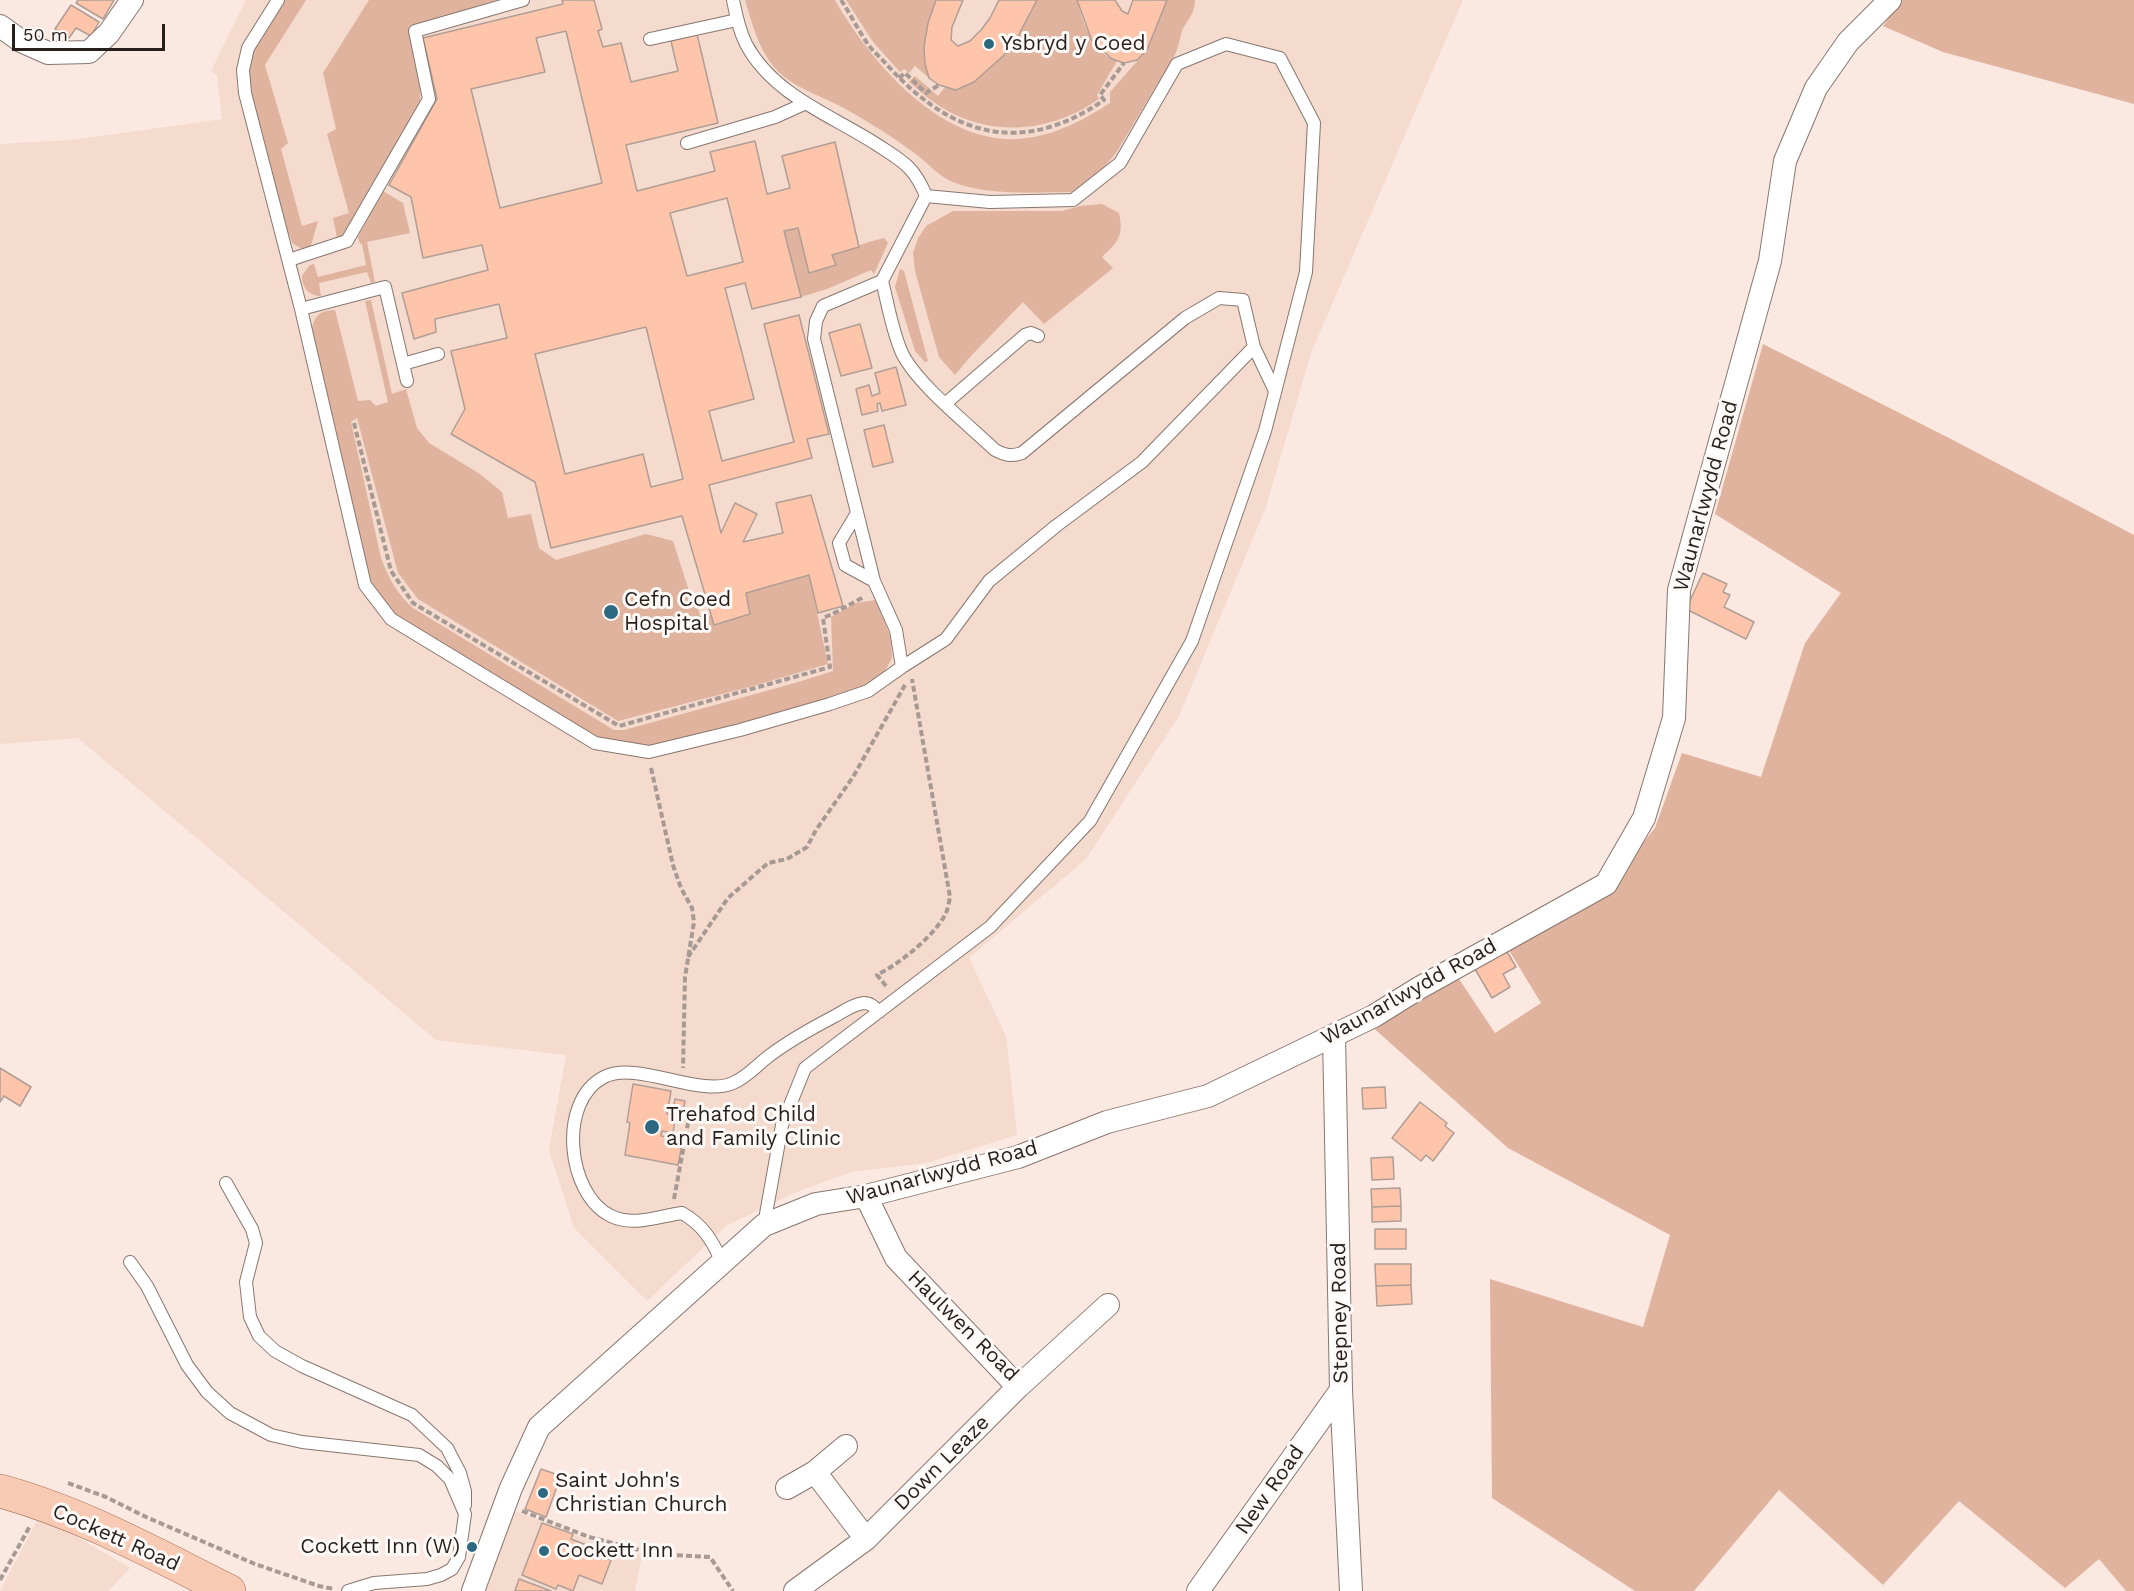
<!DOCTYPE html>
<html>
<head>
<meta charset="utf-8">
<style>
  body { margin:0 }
  #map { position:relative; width:2134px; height:1591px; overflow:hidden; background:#fbe8e0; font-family:"Work Sans",sans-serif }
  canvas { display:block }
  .scale { position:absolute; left:12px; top:24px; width:153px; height:27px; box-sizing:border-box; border:3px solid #261f1c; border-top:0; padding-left:8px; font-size:18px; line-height:21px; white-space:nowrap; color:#261f1c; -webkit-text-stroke:4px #fdf9f7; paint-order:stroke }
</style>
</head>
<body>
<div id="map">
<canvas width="2134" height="1591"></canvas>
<div class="scale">50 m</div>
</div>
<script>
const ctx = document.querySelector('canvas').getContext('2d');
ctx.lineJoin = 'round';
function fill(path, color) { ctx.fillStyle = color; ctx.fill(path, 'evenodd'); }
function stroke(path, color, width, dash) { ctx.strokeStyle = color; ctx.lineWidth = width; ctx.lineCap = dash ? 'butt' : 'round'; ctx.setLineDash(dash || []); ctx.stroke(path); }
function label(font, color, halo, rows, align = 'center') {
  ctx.font = font + ' "Work Sans",sans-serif'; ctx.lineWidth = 6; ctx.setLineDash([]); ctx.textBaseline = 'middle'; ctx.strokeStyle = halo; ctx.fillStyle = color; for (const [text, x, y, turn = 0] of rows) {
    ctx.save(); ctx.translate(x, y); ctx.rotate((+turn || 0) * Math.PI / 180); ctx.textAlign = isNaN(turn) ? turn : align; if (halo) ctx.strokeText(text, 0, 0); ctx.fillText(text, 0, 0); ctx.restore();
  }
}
fill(new Path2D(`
  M 246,0 L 1463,0 L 1311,353 L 1266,507 L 1179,716 L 1086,859 L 969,958 L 1006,1036 L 1017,1135 L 926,1163 L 851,1172 L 794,1193 L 726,1226 L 647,1301 L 574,1228 L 549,1150 L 566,1055 L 436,1040 L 78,738 L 0,744 L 0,144 L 72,140 L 222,119 L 217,75 L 211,71 Z
  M 504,1507 L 599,1544 L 642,1555 L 635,1591 L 473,1591 Z
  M 40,1515 L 130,1568 L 108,1591 L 0,1591 Z`), '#f5dace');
fill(new Path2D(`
  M 284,0 L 306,0 L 265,65 L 288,143 L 281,149 L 302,226 L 318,221 L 309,252 L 293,244 L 286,228 L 251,95 L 250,80 L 250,64 L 253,51 Z
  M 369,0 L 499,0 L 409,27 C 416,55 425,83 418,112 L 343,237 L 337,238 L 333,218 L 349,213 L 327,134 L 336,129 L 323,73 Z
  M 745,0 L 835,0 C 870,61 939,143 1017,139 C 1052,137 1082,121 1110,103 L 1110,92 L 1147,50 L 1167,0 L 1195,0 C 1194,17 1187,19 1182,31 C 1178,44 1178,52 1170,63 L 1116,153 L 1105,166 L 1076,192 C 1036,192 996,196 958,184 C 941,179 930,165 917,155 C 893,137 866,120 840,106 C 817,94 791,87 774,67 C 758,48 752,23 745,0 Z
  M 846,0 L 936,0 C 926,28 921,48 929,78 L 915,66 L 909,73 L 904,69 L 900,72 L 873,42 Z
  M 1037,0 L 1077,0 C 1083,23 1092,53 1117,61 L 1097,95 L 1099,99 C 1054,131 995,138 946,110 C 933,103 921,92 909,82 L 915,76 L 938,96 L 945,87 L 956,90 L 974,82 L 1003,56 L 1016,40 Z
  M 1902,0 L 2134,0 L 2134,104 L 1943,52 L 1883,26 Z
  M 383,191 L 403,203 L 410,233 L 367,242 L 375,282 L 371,283 L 367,272 L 319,283 L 321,296 C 309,296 302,288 302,276 L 310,265 L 314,264 L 318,277 L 366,265 L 362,244 L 360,244 L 358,237 Z
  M 1102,204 L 1119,213 C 1124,236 1118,242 1102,257 L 1113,268 L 1044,324 L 1023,302 L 970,357 L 955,375 L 939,357 L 915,271 L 913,253 L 918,238 L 926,226 L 953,211 L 1062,211 L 1080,206 Z
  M 798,228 L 809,273 L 835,265 L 832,255 C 850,249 866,242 884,238 L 888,243 L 874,274 L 871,270 L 827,289 L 801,297 L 784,231 Z
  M 900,269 L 904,271 L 928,361 L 925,362 L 915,351 L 895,287 Z
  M 371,300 L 392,394 L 406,389 L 417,428 L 429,443 L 480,474 L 502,492 L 508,518 L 531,514 L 539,548 L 556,560 L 646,534 L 673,541 L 689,591 L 695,596 L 700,616 L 711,615 L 714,625 L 750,614 L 746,593 L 809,575 L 828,664 L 753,686 L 618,721 L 418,599 L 398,573 L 357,418 L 351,422 L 381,558 C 389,579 397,594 413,608 L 614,730 L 624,730 L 795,683 L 833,671 L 831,617 L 856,603 L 876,600 L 891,638 L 892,658 L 884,673 L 856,690 L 789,712 L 658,745 L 643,746 L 599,739 L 396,615 L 375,590 L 369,575 L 312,328 C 316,313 321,311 335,310 L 358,401 L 370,400 L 376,406 L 388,402 L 365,301 Z
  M 1763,344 L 1951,439 L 2134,535 L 2134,1591 L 2126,1591 L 2099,1559 L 2065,1588 L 1959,1501 L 1883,1585 L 1779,1490 L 1694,1591 L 1635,1591 L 1492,1498 L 1490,1279 L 1643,1327 L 1670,1235 L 1508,1148 L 1369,1024 L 1455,973 L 1495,1033 L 1541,1003 L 1507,947 L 1608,886 L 1655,828 L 1682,753 L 1761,777 L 1805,643 L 1841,593 L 1715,514 Z`), '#e0b39e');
const building = new Path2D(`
  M 78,0 L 114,0 L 103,19 L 76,3 Z
  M 562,0 L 594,0 L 602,29 L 598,31 L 603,47 L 621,43 L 631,82 L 678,71 L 671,41 L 697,34 L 718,123 L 626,145 L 637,191 L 715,171 L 710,152 L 755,141 L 767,194 L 790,188 L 782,156 L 835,142 L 859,247 L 832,255 L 836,265 L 809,273 L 798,228 L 784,231 L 801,297 L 752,309 L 745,283 L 725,288 L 754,399 L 709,411 L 722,461 L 794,442 L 764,324 L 799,315 L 829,434 L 807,439 L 812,458 L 709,485 L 721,533 L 735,503 L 757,514 L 743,542 L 783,533 L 776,503 L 811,495 L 843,606 L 818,613 L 809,575 L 746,593 L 750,614 L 714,625 L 682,516 L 551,548 L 535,482 L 451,434 L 465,409 L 451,351 L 507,338 L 499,304 L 435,319 L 436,332 L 414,339 L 402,293 L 488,270 L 482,245 L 423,258 L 411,197 L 389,185 L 437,99 L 423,38 L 563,4 ZM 566,31 L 602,183 L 500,208 L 471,89 L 545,72 L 536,38 ZM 727,198 L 743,262 L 687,276 L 670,213 ZM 646,327 L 683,479 L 651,487 L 643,454 L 565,474 L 535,354 Z
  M 936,0 L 963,0 L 952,27 L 951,40 L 958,46 L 970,41 L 981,30 L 990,18 L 999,0 L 1037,0 L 1016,40 L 1003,56 L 974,82 L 956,90 L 939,85 L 929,78 L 925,64 L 924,47 L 928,23 Z
  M 1077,0 L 1115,0 L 1122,11 L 1128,14 L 1133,0 L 1167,0 L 1147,50 L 1137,60 L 1124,63 L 1112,59 L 1092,41 Z
  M 71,5 L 99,22 L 91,36 L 76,28 L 69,38 L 55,29 Z
  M 860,324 L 872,368 L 841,376 L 829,333 Z
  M 896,367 L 906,405 L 882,411 L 880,403 L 877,404 L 878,411 L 862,415 L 856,389 L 869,385 L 872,396 L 880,393 L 875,373 Z
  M 884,425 L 893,462 L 873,467 L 864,430 Z
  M 1703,573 L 1727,584 L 1723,592 L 1730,595 L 1724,607 L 1754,622 L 1746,639 L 1686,609 Z
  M 1506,950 L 1516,967 L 1503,974 L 1510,987 L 1492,998 L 1475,969 Z
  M 0,1068 L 31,1087 L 20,1106 L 4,1096 L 0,1102 Z
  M 633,1084 L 671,1091 L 667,1114 L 672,1115 L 675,1099 L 685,1101 L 681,1121 L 675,1120 L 673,1133 L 662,1131 L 661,1136 L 683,1139 L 678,1165 L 625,1155 L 630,1123 L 627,1122 Z
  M 1385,1087 L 1386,1108 L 1363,1109 L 1362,1088 Z
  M 1420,1102 L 1447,1123 L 1445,1126 L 1454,1133 L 1433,1161 L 1426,1155 L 1421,1161 L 1392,1138 Z
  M 1393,1157 L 1394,1179 L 1372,1180 L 1371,1158 Z
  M 1400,1188 L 1401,1206 L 1372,1207 L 1371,1189 Z
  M 1401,1206 L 1401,1221 L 1372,1222 L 1372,1207 Z
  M 1375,1229 L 1406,1229 L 1406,1249 L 1375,1249 Z
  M 1375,1264 L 1411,1264 L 1411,1285 L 1376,1286 Z
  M 1411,1285 L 1412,1304 L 1377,1306 L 1376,1286 Z
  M 541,1469 L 561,1476 L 546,1517 L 525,1509 Z
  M 542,1523 L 573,1534 L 571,1539 L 607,1553 L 605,1558 L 611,1560 L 602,1584 L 579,1575 L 573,1591 L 558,1585 L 556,1589 L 522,1575 Z
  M 519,1579 L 551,1591 L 515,1591 Z`);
fill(building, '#ffc5aa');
stroke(building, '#af9e96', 1.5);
const lane = new Path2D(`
  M 278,0 L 248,48 L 243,70 L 245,93 L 301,309 L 365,585 L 391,619 L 595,743 L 649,752 L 740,730 L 830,704 L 868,691 L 902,667 L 946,639 L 989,581 L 1056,526 L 1142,462 L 1254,347
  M 733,0 C 736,15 739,30 746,44 C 773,95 831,115 876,144 C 902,161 914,166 926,196 L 882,281 L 823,306 L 816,321 L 814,339 L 874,581 L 896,630 L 902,667
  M 650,39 L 737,20
  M 687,143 L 775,117 L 806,103
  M 289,260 L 347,241 L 429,99 L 415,31 L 523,0
  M 882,281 C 888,304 892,331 902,353 C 917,384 969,425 995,450 C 1005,455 1011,457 1022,453 L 1185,318 L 1219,298 L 1243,300 L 1254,347 L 1275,391
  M 301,309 L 385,287 L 407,381
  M 403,364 L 438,354
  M 946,403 L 1025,335 L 1031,333 L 1038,336
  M 857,513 L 839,543 L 845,565 L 874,581
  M 226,1183 L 252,1229 L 256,1243 L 246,1282 L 250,1317 L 259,1336 L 275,1351 L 302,1366 L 412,1415 L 447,1448 L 460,1473 L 465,1491 L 465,1505
  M 764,1225 L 782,1125 L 805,1068 L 990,927 L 1090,821 L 1192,641 L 1265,431 L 1306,272 L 1314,123 L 1280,58 L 1226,44 L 1177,64 L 1120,163 L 1073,200 L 990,202 L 926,196
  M 130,1262 L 147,1286 L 187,1365 L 207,1392 L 230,1413 L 271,1435 L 302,1442 L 419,1455 L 437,1466 L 450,1479 L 465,1514 L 459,1557 L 452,1569 L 441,1575 L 427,1579 L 374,1583 L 348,1591
  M 722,1262 C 712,1240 703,1225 682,1213 C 659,1216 634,1227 611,1216 C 567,1195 557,1101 604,1077 C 637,1060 700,1098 733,1083 C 747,1077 757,1065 769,1056 C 790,1040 812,1028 835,1016 C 844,1011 853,1004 864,1003 C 871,1003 874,1007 879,1012`);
const street = new Path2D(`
  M 0,26 L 21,41 L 48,53 L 89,52 L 109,33 L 132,0
  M 1334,1035 L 1341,1390 L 1351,1591
  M 866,1196 L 896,1258 L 1018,1387
  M 815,1472 L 866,1539
  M 787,1488 L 815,1472 L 846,1446
  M 473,1591 L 511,1488 L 539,1427 L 764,1225 L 816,1204 L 866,1196 L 1018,1157 L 1107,1122 L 1208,1096 L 1374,1016 L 1419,988 L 1606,884 L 1644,818 L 1674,718 L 1679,590 L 1770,261 L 1785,161 L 1816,88 L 1848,42 L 1890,0
  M 795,1591 L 866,1539 L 1018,1387 L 1108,1305
  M 1198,1591 L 1341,1390`);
const primary = new Path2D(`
  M 0,1491 C 81,1513 155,1554 229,1591`);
stroke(lane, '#87776f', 14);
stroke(street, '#87776f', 24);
stroke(primary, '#ab775e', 34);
stroke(new Path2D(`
  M 841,0 C 851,15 859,32 870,47 C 876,54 883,60 889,67 C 953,137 1023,156 1104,100 L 1100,95 L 1124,63
  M 899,78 L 905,73 L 926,93 L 939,85
  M 354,423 L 391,571 L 413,603 L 619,726 L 830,667 L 823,618 C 838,612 850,604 864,597
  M 651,768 L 673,865 L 681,888 L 692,908 L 694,922 L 685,977 L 683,1068
  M 688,957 L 728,898 L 768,863 L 787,859 L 807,847 L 816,830 L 853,777 L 905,685
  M 886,986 L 877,975 C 899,964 933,937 945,915 C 948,910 949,902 950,897 L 912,679
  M 674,1199 L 688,1123
  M 68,1483 L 106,1497 L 146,1517 L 255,1564 L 319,1586 L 334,1589
  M 522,1511 L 589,1537 L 655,1554 L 710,1557 L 733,1591
  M 0,1580 L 30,1526`), '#a79993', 4, [6, 3]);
stroke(lane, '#fff', 12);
stroke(street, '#fff', 22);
stroke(primary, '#f8cab3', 33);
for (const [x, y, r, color] of [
  [989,44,6,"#2c6980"],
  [611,612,8,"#2c6980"],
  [652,1127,8,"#2c6980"],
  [543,1493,6,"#2c6980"],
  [472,1547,6,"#2c6980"],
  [544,1551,6,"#2c6980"]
]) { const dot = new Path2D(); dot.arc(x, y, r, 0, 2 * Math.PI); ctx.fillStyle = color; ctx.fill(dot); stroke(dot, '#fdf9f7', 2); }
label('21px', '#261f1c', '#fdf9f7', [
  ["Ysbryd y Coed",1001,44],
  ["Cefn Coed",624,600],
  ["Hospital",624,624],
  ["Trehafod Child",666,1115],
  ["and Family Clinic",666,1139],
  ["Saint John's",555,1481],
  ["Christian Church",555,1505],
  ["Cockett Inn (W)",460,1547,"right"],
  ["Cockett Inn",556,1551]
], 'left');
label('21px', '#261f1c', '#fdf9f7', [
  ["Waunarlwydd Road",1706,496,-75],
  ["Waunarlwydd Road",1409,992,-29],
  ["Waunarlwydd Road",942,1173,-15],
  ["Stepney Road",1340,1313,-91],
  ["Haulwen Road",963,1326,45],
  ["Down Leaze",942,1463,-45],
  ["New Road",1270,1490,-55],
  ["Cockett Road",116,1538,24]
]);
</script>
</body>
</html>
